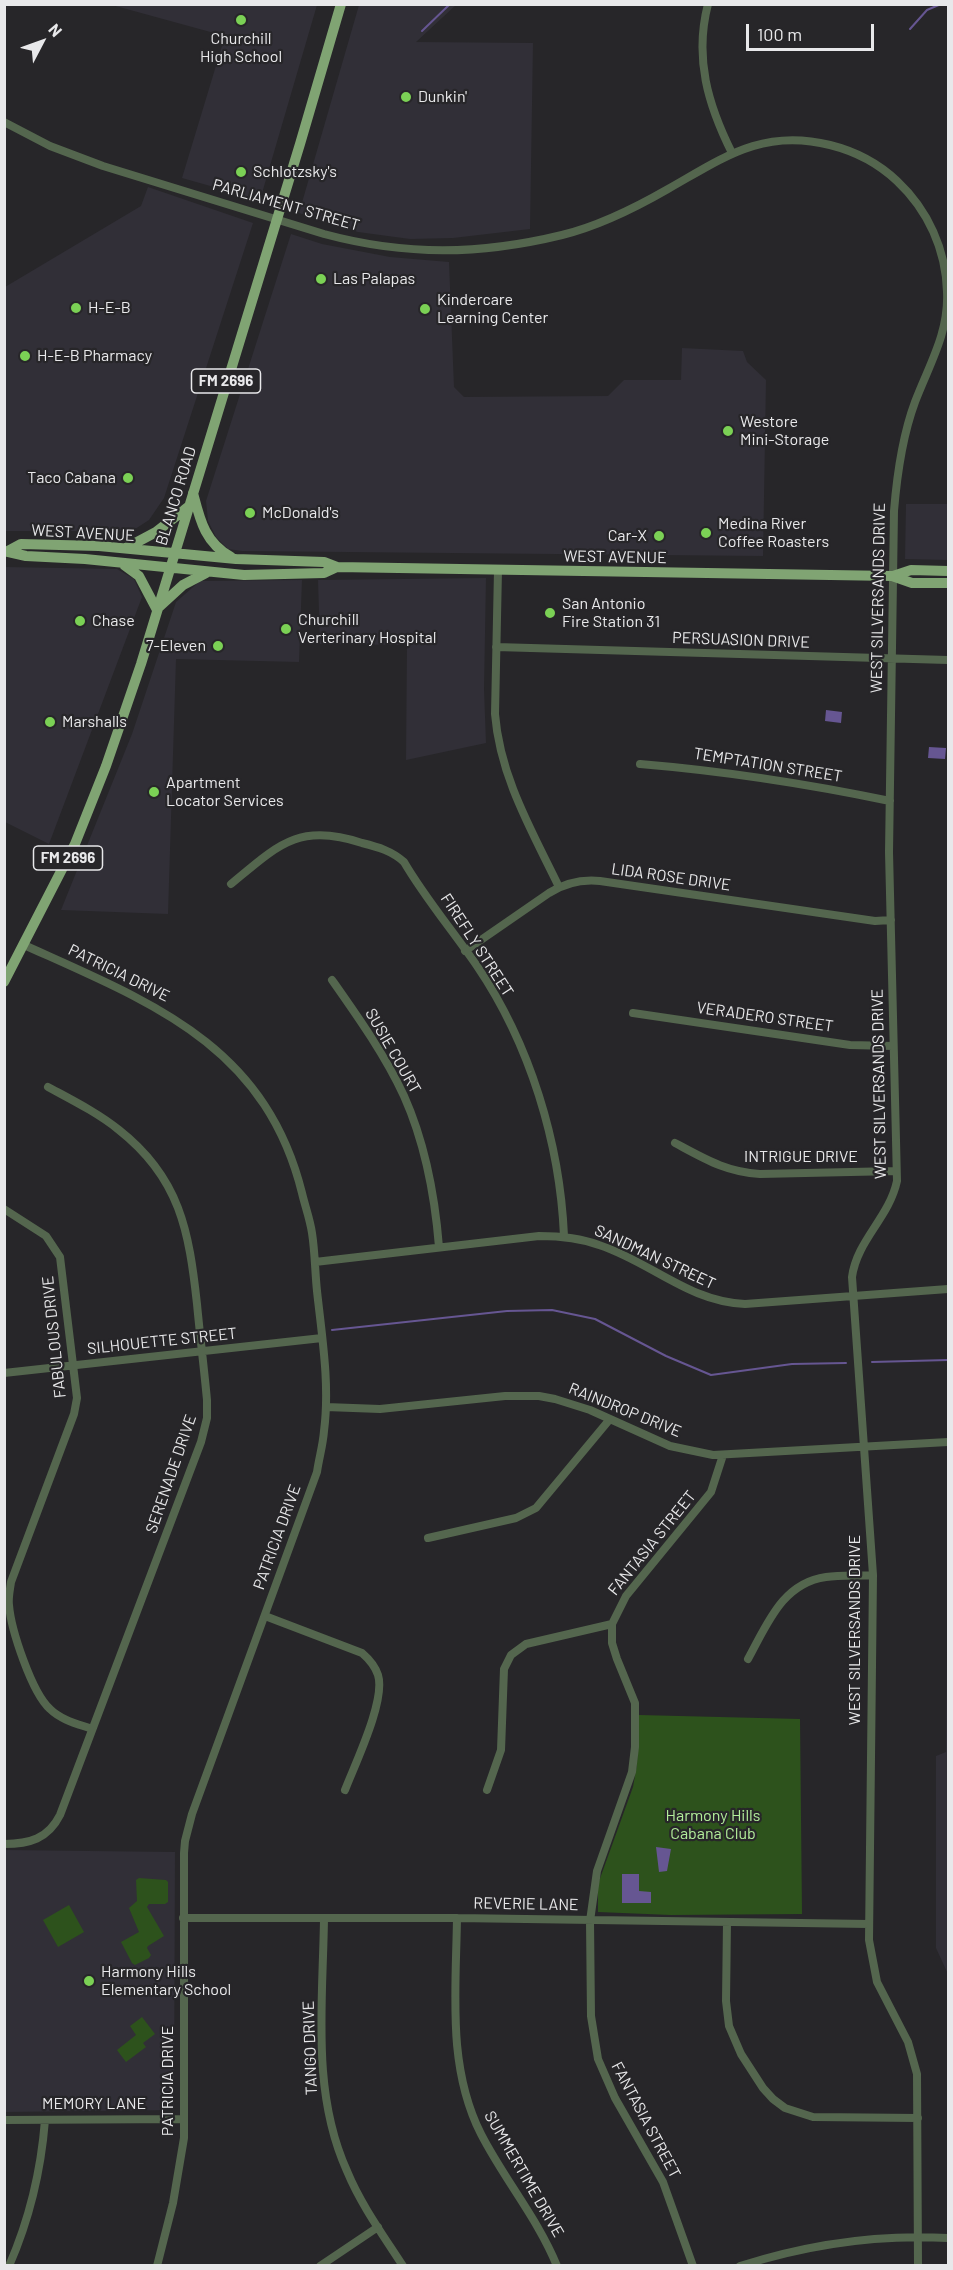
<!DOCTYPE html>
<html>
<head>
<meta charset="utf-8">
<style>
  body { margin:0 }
  #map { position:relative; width:953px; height:2270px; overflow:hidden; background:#272629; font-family:Barlow,sans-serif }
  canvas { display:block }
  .frame { position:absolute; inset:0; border:6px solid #e8e8ea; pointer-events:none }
  .north { position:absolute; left:12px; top:12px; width:60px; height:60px; -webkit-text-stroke:4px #272629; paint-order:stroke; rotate:49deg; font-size:16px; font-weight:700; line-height:24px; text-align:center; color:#e8e8ea }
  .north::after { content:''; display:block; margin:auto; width:21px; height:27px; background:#e8e8ea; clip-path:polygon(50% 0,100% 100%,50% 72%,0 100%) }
  .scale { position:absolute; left:746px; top:24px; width:128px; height:27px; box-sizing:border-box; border:3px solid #e8e8ea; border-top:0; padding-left:8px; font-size:18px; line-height:21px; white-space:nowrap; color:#e8e8ea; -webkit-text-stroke:4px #272629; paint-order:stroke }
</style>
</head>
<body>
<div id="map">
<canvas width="953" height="2270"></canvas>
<div class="frame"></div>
<div class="north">N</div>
<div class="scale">100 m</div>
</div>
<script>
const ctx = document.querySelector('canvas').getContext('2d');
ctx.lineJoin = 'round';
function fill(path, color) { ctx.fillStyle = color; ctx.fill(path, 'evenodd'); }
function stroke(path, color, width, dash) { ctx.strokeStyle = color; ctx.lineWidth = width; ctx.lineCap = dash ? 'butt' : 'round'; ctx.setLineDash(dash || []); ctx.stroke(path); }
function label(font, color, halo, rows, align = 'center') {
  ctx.font = font + ' Barlow,sans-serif'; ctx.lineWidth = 4.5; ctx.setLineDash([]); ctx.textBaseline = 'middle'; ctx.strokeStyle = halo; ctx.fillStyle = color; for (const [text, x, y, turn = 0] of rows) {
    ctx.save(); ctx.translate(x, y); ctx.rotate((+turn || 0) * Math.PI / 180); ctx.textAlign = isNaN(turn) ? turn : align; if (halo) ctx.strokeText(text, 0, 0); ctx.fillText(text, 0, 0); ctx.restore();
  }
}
fill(new Path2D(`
  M 112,5 L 317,5 L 260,200 L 182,178 L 225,36 Z
  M 359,5 L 456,5 L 416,42 L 533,43 L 530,229 L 453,238 L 410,239 L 358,232 L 299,213 Z
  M 148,187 L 253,223 L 164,498 L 149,520 L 132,531 L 5,531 L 5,287 L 141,206 Z
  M 291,234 L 322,244 L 390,257 L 449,262 L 454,387 L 464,397 L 608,396 L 624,380 L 681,380 L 682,348 L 743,351 L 747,362 L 766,380 L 763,556 L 242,551 L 228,549 L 216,537 L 208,521 L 206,501 Z
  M 906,504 L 948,504 L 948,560 L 905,559 Z
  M 4,567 L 117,569 L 134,579 L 142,597 L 49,844 L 5,822 Z
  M 486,578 L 484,689 L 486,743 L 406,760 L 407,645 L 320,644 L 318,580 Z
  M 302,580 L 299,662 L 176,659 L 168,914 L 61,910 L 132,734 L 176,602 L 200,581 Z
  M 948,1551 L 948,1974 L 936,1948 L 936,1756 L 946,1752 Z
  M 4,1850 L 175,1852 L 174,2110 L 5,2112 Z`), '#312f37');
fill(new Path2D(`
  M 639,1715 L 800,1719 L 802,1914 L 671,1915 L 598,1912 L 598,1884 L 633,1787 L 637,1764 Z
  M 139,1878 L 166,1880 L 168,1882 L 168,1902 L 165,1904 L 149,1904 L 147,1907 L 164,1936 L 148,1946 L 147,1948 L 151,1955 L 149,1958 L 135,1965 L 132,1963 L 121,1942 L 139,1932 L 129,1908 L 137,1901 L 136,1880 Z
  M 69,1905 L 84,1932 L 58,1947 L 43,1920 Z
  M 142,2017 L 155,2034 L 143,2043 L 146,2047 L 126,2062 L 117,2050 L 136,2035 L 130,2026 Z`), '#2d521c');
fill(new Path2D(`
  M 826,710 L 842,712 L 841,723 L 825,721 Z
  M 929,747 L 946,748 L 945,759 L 928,758 Z
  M 656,1847 L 671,1849 L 667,1871 L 659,1872 Z
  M 622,1874 L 639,1874 L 639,1891 L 651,1892 L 651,1903 L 622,1903 Z`), '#665692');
stroke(new Path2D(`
  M 910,29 L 927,10 L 941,4
  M 422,31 L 450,4
  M 332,1330 L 507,1311 L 552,1310 L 595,1319 L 666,1356 L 711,1375 L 792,1364 L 846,1363
  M 872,1362 L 948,1360`), '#665692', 2);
stroke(new Path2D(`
  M 708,4 C 694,58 708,105 732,153
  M 4,122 L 50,146 L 103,166 L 324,234 C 406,256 480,255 562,235 C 599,226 635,208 668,189 C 723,158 762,128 830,145 C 854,151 878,163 897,181 C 928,210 946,250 947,292 C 949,333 929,365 915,402 C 902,437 897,474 894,511 L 889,852 L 897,1181 C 889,1218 857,1240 852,1277 L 873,1575 L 869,1940 L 877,1982 L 908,2042 L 917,2074 L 918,2266
  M 498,570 L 495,714 C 500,777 532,831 559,887
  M 496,647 L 948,660
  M 640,764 C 724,771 808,784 890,801
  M 231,884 C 278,845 299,822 362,843 C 378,847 392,851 404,862 C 425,898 453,931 477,966 C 530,1044 560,1143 564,1236
  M 24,945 C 150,1002 265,1044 302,1193 C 305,1206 310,1219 312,1233 C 315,1252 315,1272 317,1291 C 322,1337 330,1385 324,1431 C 323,1445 319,1458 317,1472 L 192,1814 L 185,1841 L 184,1853 L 184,2138 L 173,2203 L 157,2266
  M 465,951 L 549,893 C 565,883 581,879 600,881 L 875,921 L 891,920
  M 332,980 C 358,1017 385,1055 404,1096 C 425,1143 435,1197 439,1247
  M 633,1013 L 850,1045 L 893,1046
  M 675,1143 C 705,1159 726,1172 760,1174 L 896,1171
  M 4,1209 L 46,1236 L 60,1257 L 77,1398 L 74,1414 L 11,1582 C 10,1590 8,1598 9,1605 C 11,1630 32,1693 50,1709 C 61,1720 78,1724 92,1729
  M 315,1262 L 539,1236 C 560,1236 580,1238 599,1245 C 651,1262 689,1302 745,1304 L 948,1289
  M 4,1373 L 322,1338
  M 326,1407 L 380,1409 L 505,1396 L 539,1396 L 555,1399 L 590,1410 L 670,1446 L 713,1455 L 948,1442
  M 428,1538 L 516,1518 L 536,1508 L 610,1419
  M 265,1616 L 362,1653 C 369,1659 375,1666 378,1675 C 386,1700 355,1764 345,1790
  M 748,1659 C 767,1625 782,1583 826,1577 C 841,1575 857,1576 873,1575
  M 487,1790 L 501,1750 L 504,1669 L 511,1655 L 526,1644 L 612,1624
  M 4,1844 C 29,1844 48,1839 60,1815 L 201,1442 L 207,1418 L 207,1400 C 204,1368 200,1336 197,1304 C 189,1231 180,1178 119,1130 C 98,1113 72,1100 48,1087
  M 183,1918 L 457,1918 L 869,1924
  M 324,1918 C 323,2002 311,2092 347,2171 C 361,2205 383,2235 403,2266
  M 457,1918 C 456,1991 447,2067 481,2134 C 504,2179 538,2219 557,2266
  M 727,1922 L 726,2001 L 729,2026 L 741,2054 L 763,2088 L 773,2099 L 785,2108 L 813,2117 L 918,2118
  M 4,2120 L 184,2119
  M 9,2266 C 30,2218 41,2171 45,2120
  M 320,2266 L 378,2227
  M 693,2266 L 663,2182 L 615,2098 L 598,2059 L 591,2016 L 590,1921 L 597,1871 L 632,1772 L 635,1747 L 635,1703 L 617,1659 L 612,1643 L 612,1624 L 626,1596 L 711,1492 L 723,1455
  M 740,2266 C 809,2244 876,2234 948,2238`), '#54664e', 8);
stroke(new Path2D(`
  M 193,493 C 200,520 205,543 231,557
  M 126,548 L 156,532 L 188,507
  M 4,551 L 26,556 L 85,559 L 244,575 L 324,573 L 337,567
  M 8,551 L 21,544 L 99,546 L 236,559 L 324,562 L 337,567 L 892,576 L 912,583 L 948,583
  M 124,565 L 139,576 L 157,610
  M 893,576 L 911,570 L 948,571
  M 159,607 L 183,585 L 206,573
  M 4,982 L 75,844 L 106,766 L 141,664 L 300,144 L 341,4`), '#80a473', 10);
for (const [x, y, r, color] of [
  [241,20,6,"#7bd155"],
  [406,97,6,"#7bd155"],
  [241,172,6,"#7bd155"],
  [321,279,6,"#7bd155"],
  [76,308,6,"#7bd155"],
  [425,309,6,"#7bd155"],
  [25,356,6,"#7bd155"],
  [728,431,6,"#7bd155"],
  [128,478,6,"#7bd155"],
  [250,513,6,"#7bd155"],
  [706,533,6,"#7bd155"],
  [659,536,6,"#7bd155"],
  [550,613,6,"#7bd155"],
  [80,621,6,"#7bd155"],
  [286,629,6,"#7bd155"],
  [218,646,6,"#7bd155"],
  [50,722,6,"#7bd155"],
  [154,792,6,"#7bd155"],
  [89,1981,6,"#7bd155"]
]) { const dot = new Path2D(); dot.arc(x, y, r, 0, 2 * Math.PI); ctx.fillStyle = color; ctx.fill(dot); stroke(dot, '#272629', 2); }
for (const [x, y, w] of [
  [226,381,69],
  [68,858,69]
]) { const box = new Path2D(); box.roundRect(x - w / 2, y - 12, w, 24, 4.5); ctx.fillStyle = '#272629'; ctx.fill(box); stroke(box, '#e8e8ea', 1.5); }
label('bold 15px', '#e8e8ea', null, [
  ["FM 2696",226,381],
  ["FM 2696",68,858]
]);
label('16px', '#e8e8ea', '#272629', [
  ["Churchill",241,39,"center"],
  ["High School",241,57,"center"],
  ["Dunkin'",418,97],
  ["Schlotzsky's",253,172],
  ["Las Palapas",333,279],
  ["Kindercare",437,300],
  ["Learning Center",437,318],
  ["H-E-B",88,308],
  ["H-E-B Pharmacy",37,356],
  ["Westore",740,422],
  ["Mini-Storage",740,440],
  ["Taco Cabana",116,478,"right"],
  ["McDonald's",262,513],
  ["Medina River",718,524],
  ["Coffee Roasters",718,542],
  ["Car-X",647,536,"right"],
  ["San Antonio",562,604],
  ["Fire Station 31",562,622],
  ["Churchill",298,620],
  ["Verterinary Hospital",298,638],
  ["Chase",92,621],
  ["7-Eleven",206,646,"right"],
  ["Marshalls",62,722],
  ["Apartment",166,783],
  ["Locator Services",166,801],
  ["Harmony Hills",101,1972],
  ["Elementary School",101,1990]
], 'left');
label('16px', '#e8e8ea', '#272629', [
  ["PARLIAMENT STREET",286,205,16],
  ["BLANCO ROAD",176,496,-73],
  ["WEST AVENUE",83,533,3],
  ["WEST AVENUE",615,557,1],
  ["WEST SILVERSANDS DRIVE",878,598,-89],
  ["PERSUASION DRIVE",741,640,2],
  ["TEMPTATION STREET",768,765,9],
  ["LIDA ROSE DRIVE",671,877,8],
  ["FIREFLY STREET",477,945,57],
  ["PATRICIA DRIVE",119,973,26],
  ["VERADERO STREET",765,1017,8],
  ["SUSIE COURT",393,1051,60],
  ["WEST SILVERSANDS DRIVE",879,1084,-91],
  ["INTRIGUE DRIVE",801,1157],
  ["SANDMAN STREET",655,1257,25],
  ["FABULOUS DRIVE",54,1337,-96],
  ["SILHOUETTE STREET",162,1341,-6],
  ["RAINDROP DRIVE",625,1410,22],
  ["SERENADE DRIVE",171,1474,-71],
  ["PATRICIA DRIVE",277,1537,-70],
  ["FANTASIA STREET",652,1543,-51],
  ["WEST SILVERSANDS DRIVE",855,1630,-90],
  ["REVERIE LANE",526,1904,1],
  ["TANGO DRIVE",310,2048,-92],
  ["PATRICIA DRIVE",168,2081,-90],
  ["MEMORY LANE",94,2104],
  ["FANTASIA STREET",646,2120,62],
  ["SUMMERTIME DRIVE",524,2174,60]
]);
label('16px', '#b2ed9a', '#272629', [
  ["Harmony Hills",713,1816],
  ["Cabana Club",713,1834]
]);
</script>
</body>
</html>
